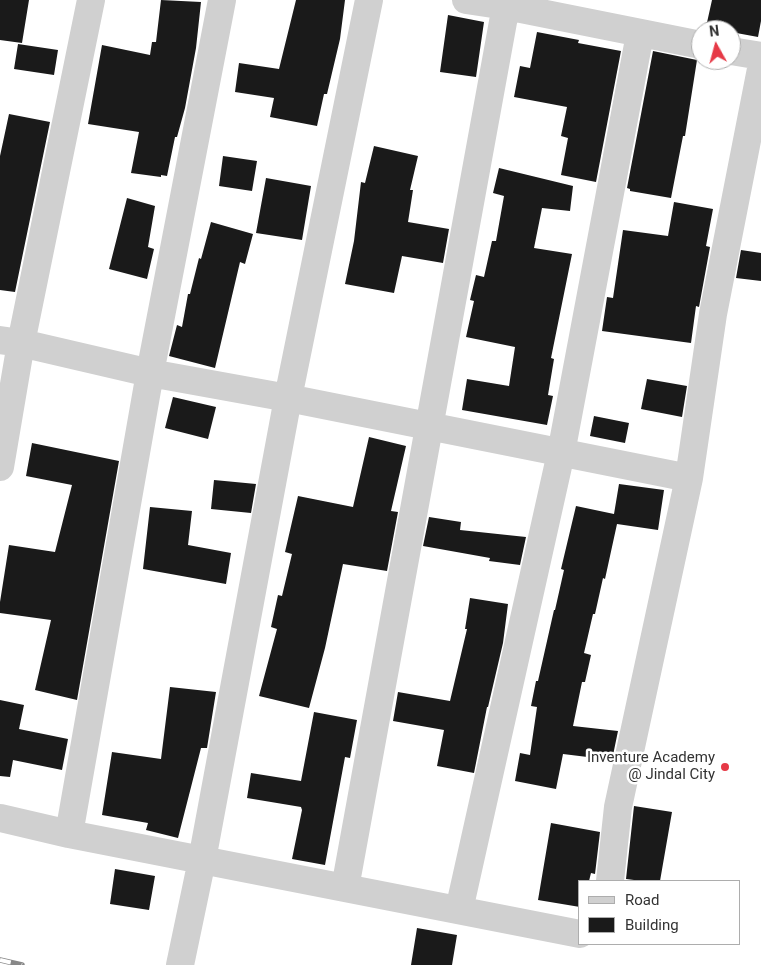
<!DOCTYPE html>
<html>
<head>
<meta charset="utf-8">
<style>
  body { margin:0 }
  #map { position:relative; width:761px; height:965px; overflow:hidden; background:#fff; font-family:Roboto,sans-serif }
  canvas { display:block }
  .legend { position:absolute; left:578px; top:880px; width:162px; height:65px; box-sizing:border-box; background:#fff; border:1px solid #adadad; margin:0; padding:6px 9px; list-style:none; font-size:15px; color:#333 }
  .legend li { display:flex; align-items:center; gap:10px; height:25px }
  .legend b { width:25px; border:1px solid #adadad }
  .north { position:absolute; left:691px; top:20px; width:50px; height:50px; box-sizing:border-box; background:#fff; border:1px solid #adadad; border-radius:50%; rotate:353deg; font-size:14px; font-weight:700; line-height:20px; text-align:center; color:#333 }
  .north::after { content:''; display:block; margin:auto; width:18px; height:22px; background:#e63946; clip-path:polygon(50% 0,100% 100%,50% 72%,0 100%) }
</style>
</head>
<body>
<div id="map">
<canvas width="761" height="965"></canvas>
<ul class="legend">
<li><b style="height:6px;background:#d0d0d0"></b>Road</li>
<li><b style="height:14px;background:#1a1a1a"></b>Building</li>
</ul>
<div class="north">N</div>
</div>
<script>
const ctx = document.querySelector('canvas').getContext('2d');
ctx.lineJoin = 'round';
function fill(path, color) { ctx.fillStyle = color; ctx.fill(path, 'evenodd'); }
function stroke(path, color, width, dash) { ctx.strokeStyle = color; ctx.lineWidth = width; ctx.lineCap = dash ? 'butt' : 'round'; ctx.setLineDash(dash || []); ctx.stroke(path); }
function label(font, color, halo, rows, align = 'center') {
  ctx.font = font + ' Roboto,sans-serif'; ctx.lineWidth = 5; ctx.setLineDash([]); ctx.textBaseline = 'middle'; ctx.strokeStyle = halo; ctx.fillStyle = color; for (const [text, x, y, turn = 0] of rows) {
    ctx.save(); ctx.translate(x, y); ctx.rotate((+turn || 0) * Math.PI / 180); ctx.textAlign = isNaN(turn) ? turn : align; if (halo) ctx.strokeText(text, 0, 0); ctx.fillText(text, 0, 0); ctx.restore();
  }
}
fill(new Path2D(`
  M 0,0 L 29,0 L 22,43 L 0,40 Z
  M 161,0 L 201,2 L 196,48 L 185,108 L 177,137 L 175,137 L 167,176 L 161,175 L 161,177 L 131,173 L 139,132 L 88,124 L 102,45 L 150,55 L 152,42 L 156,42 Z
  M 296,0 L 345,0 L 340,39 L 327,94 L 324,94 L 317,126 L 270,117 L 274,98 L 235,92 L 239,63 L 279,69 Z
  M 712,0 L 761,0 L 761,21 L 758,37 L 731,32 L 731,30 L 706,27 Z
  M 448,15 L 484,22 L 476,77 L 440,72 Z
  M 537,32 L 579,40 L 578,43 L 621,51 L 596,182 L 561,175 L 568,138 L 561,136 L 567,107 L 514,97 L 520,66 L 530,68 Z
  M 18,44 L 58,50 L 54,75 L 14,69 Z
  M 653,51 L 697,60 L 685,136 L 683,136 L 671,198 L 630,191 L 630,189 L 627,188 Z
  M 9,114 L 50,122 L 15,292 L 0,290 L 0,156 Z
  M 374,146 L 418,156 L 410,190 L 413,190 L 408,222 L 449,229 L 443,263 L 402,256 L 394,293 L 345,284 L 354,241 L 361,182 L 365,183 Z
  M 223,156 L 257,161 L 252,191 L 219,186 Z
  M 499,168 L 573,186 L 570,211 L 542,208 L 534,248 L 572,254 L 551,358 L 554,359 L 548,395 L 553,396 L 547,425 L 462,410 L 467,379 L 509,386 L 515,347 L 466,337 L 474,301 L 470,300 L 476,275 L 484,277 L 492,241 L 496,241 L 504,196 L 493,193 Z
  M 266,178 L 311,186 L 302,240 L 256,233 Z
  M 127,198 L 155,206 L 148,247 L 154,249 L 147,279 L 109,269 Z
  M 674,202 L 713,209 L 706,246 L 710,247 L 699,307 L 696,306 L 691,343 L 602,331 L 607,297 L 613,298 L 623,230 L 668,236 Z
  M 211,222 L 253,234 L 245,264 L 240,262 L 215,368 L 169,356 L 177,325 L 182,327 L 188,294 L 190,294 L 199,258 L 201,259 Z
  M 741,250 L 761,253 L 761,281 L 736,278 Z
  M 647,379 L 687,386 L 682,417 L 641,409 Z
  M 173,397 L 216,407 L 208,439 L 165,428 Z
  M 594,416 L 629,423 L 625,443 L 590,436 Z
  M 369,437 L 406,446 L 391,511 L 398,512 L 387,571 L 343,564 L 325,648 L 309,708 L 259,696 L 277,629 L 271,627 L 278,595 L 282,596 L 292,554 L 285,552 L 298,496 L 353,507 Z
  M 32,443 L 119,461 L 77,700 L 35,690 L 51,620 L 0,613 L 0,602 L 9,545 L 55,552 L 72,485 L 26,476 Z
  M 214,480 L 256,484 L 251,513 L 211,509 Z
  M 619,484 L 664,490 L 658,530 L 617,524 L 605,579 L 603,578 L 595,614 L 593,614 L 584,653 L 591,655 L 585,682 L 582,682 L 573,726 L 618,731 L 612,760 L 563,754 L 556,789 L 515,781 L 520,753 L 530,755 L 537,707 L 531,706 L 536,681 L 538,681 L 554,610 L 555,610 L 564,570 L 561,569 L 576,506 L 614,514 Z
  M 150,507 L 192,511 L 188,545 L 231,553 L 226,584 L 143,569 Z
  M 429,517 L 461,522 L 460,530 L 526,537 L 520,565 L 489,561 L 490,558 L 423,546 Z
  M 470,598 L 508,604 L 503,643 L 488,707 L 487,707 L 474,773 L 437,766 L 444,730 L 393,721 L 398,692 L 450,701 L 467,629 L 465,629 Z
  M 170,687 L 216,692 L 207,748 L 201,748 L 178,838 L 146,830 L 148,823 L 102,815 L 112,752 L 161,759 Z
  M 0,700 L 24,705 L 19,729 L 68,739 L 62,770 L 13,760 L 10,777 L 0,776 Z
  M 314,712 L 357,720 L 350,758 L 345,757 L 325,865 L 292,859 L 302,810 L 301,807 L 247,798 L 251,773 L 301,781 Z
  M 634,806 L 672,812 L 660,881 L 642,881 L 626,879 Z
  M 551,823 L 600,832 L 595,874 L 591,873 L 589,881 L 580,881 L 580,907 L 538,900 Z
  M 115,869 L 155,876 L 149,910 L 110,904 Z
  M 417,928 L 457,935 L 452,965 L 411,965 Z`), '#1a1a1a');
stroke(new Path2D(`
  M 466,0 L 506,6 L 701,45
  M 731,51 L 761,56
  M 0,340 L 21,343 L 150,373 L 288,398 L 689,478
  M 0,467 L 21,343 L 91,0
  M 0,818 L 69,834 L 580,934
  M 69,834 L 150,373 L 222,0
  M 610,881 L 618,807 L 689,478 L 713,314 L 761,69
  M 345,888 L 507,0
  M 459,910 L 561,453 L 640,34
  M 180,965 L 202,860 L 288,398 L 369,0`), '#d0d0d0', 28);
const rail = new Path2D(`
  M 0,960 L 22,965`);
stroke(rail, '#888', 5.5);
stroke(rail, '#fff', 4, [11]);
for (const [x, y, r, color] of [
  [725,767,5,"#e63946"]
]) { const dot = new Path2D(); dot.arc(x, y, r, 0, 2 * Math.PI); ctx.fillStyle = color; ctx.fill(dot); stroke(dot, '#fff', 2); }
label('15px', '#333', '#fff', [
  ["Inventure Academy",715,758],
  ["@ Jindal City",715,775]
], 'right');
</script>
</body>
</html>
